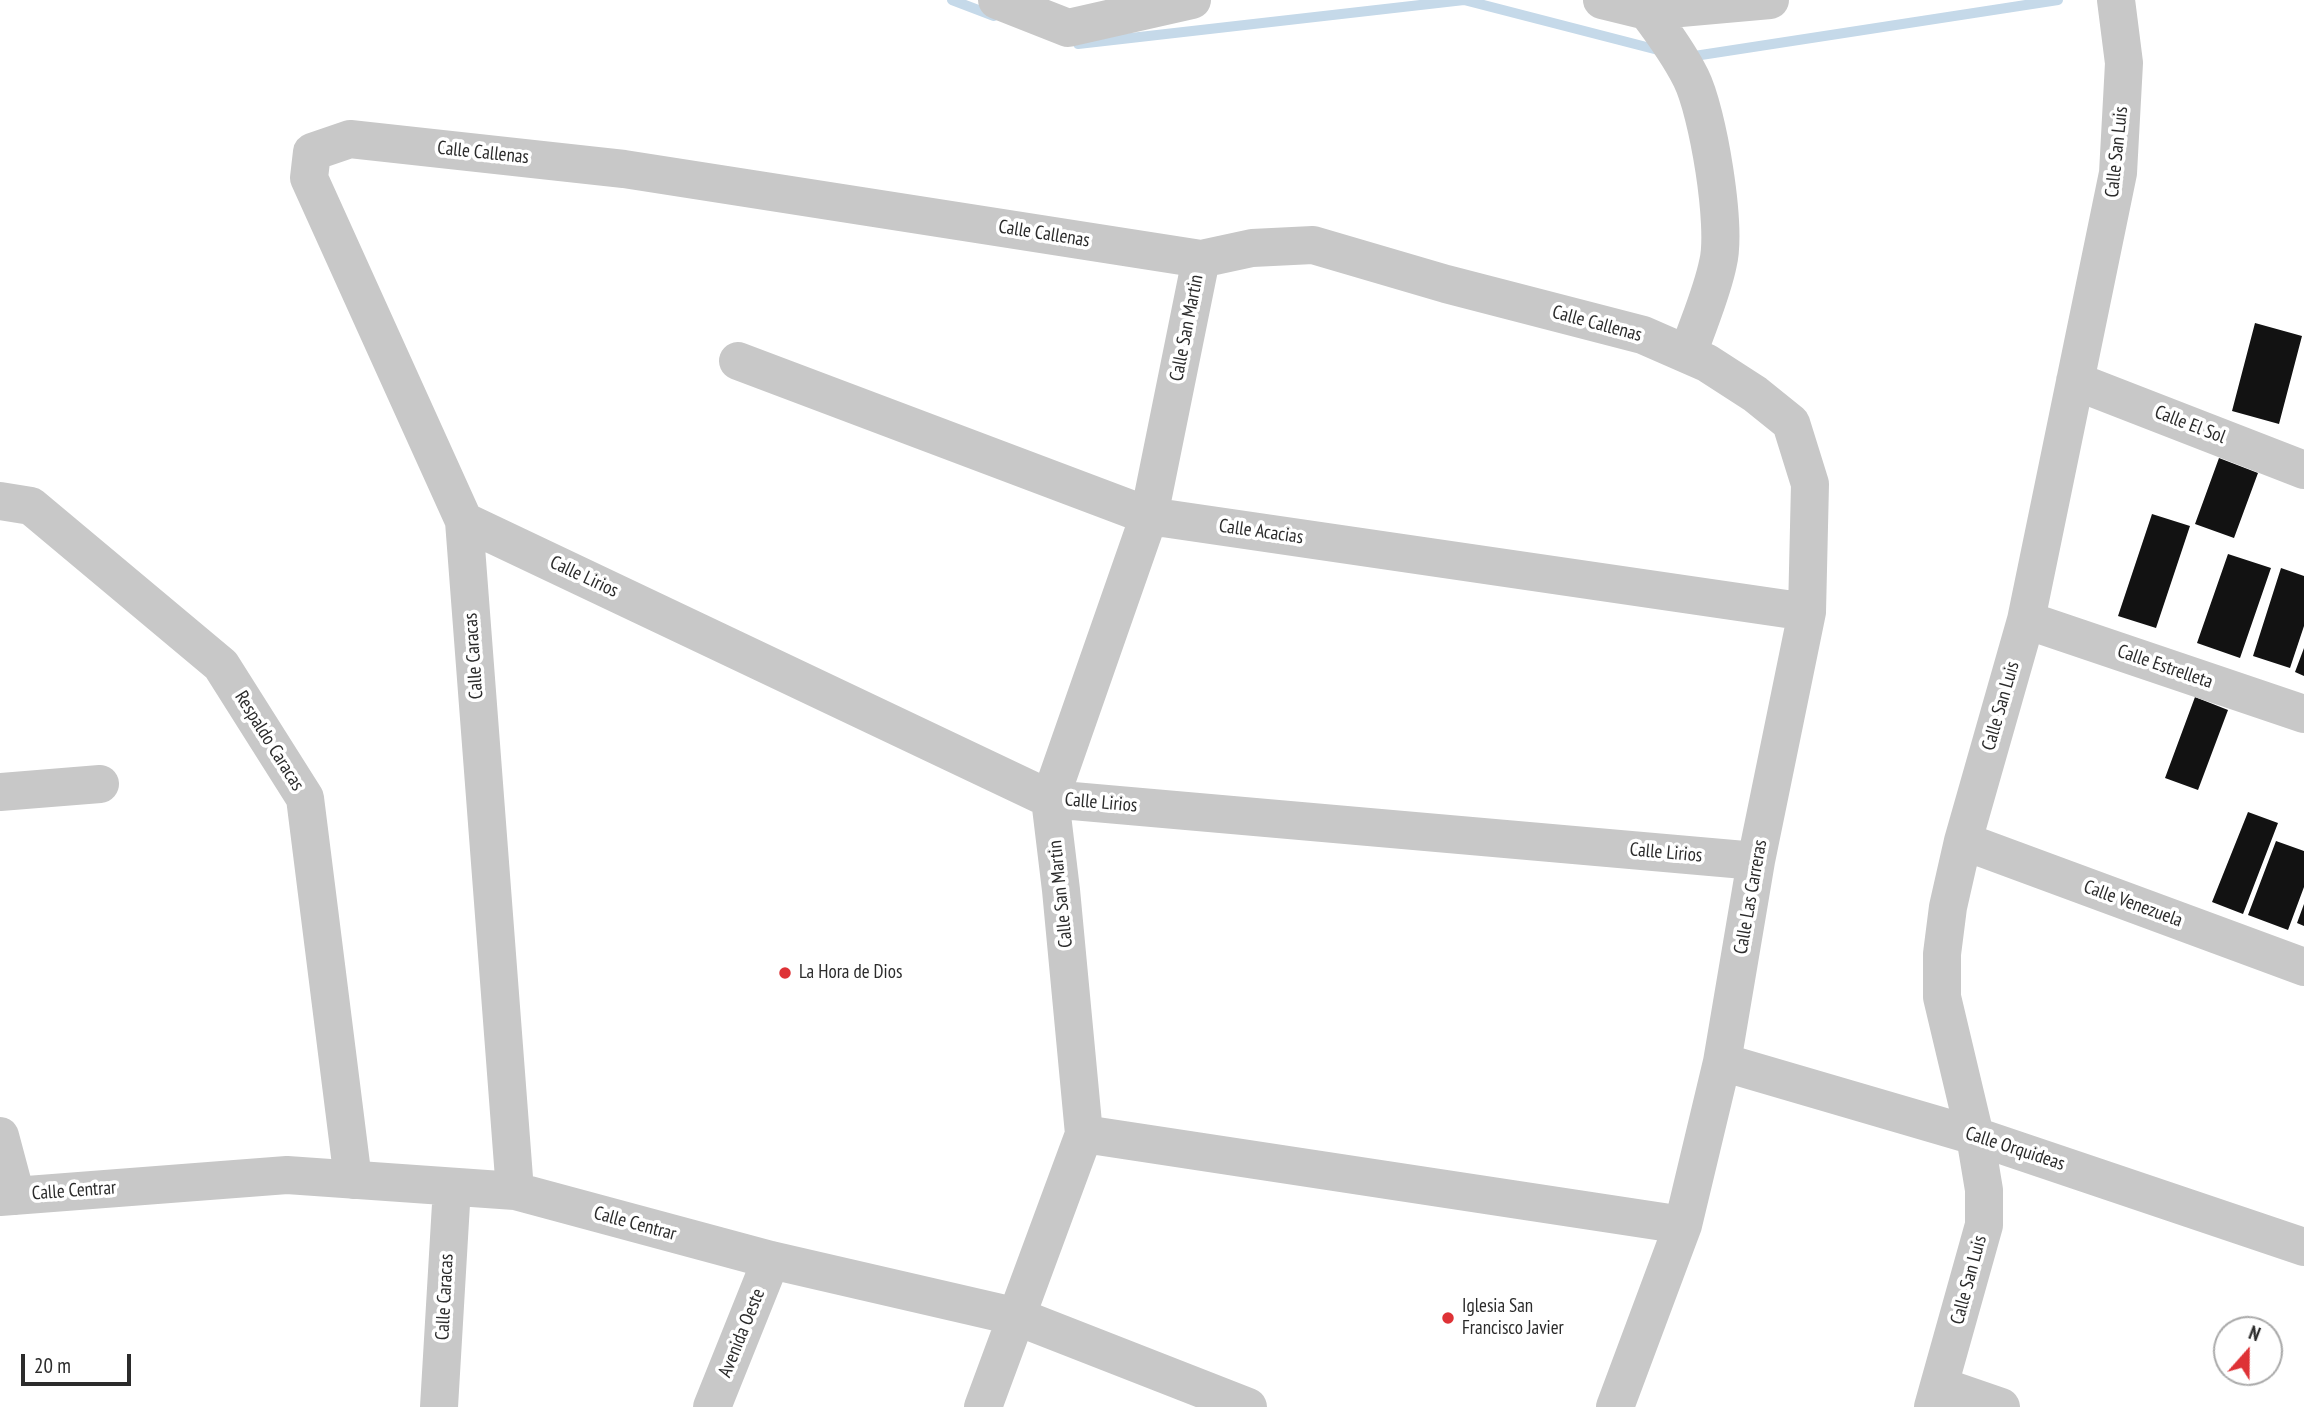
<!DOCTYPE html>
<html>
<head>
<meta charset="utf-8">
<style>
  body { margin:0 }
  #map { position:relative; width:2304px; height:1407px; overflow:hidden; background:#fff; font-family:"PT Sans Narrow",sans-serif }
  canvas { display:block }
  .north { position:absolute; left:2213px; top:1316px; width:70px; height:70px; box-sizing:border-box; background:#fff; border:2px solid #aaa; border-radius:50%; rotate:21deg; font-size:19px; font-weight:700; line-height:28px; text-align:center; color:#2b2b2b }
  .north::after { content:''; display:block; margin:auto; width:24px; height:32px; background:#de3236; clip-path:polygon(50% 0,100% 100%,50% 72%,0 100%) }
  .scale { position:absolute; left:21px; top:1354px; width:110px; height:32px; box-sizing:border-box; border:4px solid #2b2b2b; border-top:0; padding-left:9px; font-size:21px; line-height:24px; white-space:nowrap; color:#2b2b2b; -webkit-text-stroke:5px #fff; paint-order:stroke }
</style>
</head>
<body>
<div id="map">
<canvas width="2304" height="1407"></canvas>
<div class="north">N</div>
<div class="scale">20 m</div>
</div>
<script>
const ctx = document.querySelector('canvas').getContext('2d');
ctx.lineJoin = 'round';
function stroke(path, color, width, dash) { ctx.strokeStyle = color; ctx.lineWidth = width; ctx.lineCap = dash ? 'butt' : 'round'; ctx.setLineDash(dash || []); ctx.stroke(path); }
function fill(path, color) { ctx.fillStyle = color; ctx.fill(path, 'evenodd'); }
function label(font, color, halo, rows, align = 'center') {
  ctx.font = font + ' "PT Sans Narrow",sans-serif'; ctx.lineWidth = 7; ctx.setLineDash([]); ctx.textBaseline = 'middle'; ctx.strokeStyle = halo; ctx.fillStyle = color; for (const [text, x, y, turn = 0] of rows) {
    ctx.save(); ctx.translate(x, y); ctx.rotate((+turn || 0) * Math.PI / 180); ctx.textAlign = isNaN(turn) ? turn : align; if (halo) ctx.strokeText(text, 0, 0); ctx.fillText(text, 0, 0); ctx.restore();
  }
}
stroke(new Path2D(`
  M 952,0 L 994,16
  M 1078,44 L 1464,0 L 1662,51
  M 1688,57 L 2058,0`), '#c5d9e9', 10);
fill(new Path2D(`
  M 2255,323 L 2302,336 L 2279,424 L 2232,411 Z
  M 2219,458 L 2258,473 L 2234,538 L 2195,524 Z
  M 2152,514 L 2190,526 L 2156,628 L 2118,616 Z
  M 2228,554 L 2271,568 L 2240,658 L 2197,643 Z
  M 2281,568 L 2304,576 L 2304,626 L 2290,668 L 2253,656 Z
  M 2304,648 L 2304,676 L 2295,672 Z
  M 2195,697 L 2228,710 L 2198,790 L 2165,778 Z
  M 2248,812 L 2278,823 L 2243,914 L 2212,902 Z
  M 2276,841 L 2304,851 L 2304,887 L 2288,930 L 2248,915 Z
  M 2304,904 L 2304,926 L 2297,923 Z`), '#121212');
stroke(new Path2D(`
  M 997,0 L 1068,28 L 1192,0
  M 1602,0 L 1647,11 L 1770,0
  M 1647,11 C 1663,32 1679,54 1691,78 C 1708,112 1727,226 1718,263 C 1712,293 1698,324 1688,354
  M 738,361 L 1149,516 L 1807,612
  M 2075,381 L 2304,470
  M 0,501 L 31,506 L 221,665 L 305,798 L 353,1180
  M 464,521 L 1050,799 L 1756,861
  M 2026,620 L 2304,714
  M 0,792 L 100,784
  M 1963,841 L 2304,967
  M 1722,1062 L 1975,1136 L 2304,1247
  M 1084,1134 L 1683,1225
  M 0,1136 L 16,1196
  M 515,1191 L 464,521 L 309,178 L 312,152 L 350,139 L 624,169 L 1201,259 L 1252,248 L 1313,245 L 1446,284 L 1643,335 L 1707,363 L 1755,394 L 1791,423 L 1810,484 L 1807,612 L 1756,861 L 1722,1062 L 1683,1225 L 1615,1407
  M 0,1197 L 287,1175 L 515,1191 L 771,1260 L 1018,1317 L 1248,1407
  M 1940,1386 L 2001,1407
  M 439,1407 L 452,1187
  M 712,1407 L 771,1260
  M 983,1407 L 1084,1134 L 1061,890 L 1050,799 L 1149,516 L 1201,259
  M 1933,1407 L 1984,1225 L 1984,1190 L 1975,1136 L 1942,997 L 1942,954 L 1948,907 L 1963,841 L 2026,620 L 2118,173 L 2124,63 L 2116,0`), '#c8c8c8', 38);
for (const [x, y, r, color] of [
  [785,973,7,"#de3236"],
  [1448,1318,7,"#de3236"]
]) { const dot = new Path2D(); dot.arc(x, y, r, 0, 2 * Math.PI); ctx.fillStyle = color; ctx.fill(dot); stroke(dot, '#fff', 2.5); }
label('19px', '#2b2b2b', '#fff', [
  ["Calle San Luis",2117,152,-84],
  ["Calle Callenas",483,153,6],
  ["Calle Callenas",1044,234,9],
  ["Calle Callenas",1597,324,15],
  ["Calle San Martin",1187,328,-79],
  ["Calle El Sol",2190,425,21],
  ["Calle Acacias",1261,532,8],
  ["Calle Lirios",584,577,25],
  ["Calle Caracas",474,656,-94],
  ["Calle Estrelleta",2165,667,19],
  ["Calle San Luis",2001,706,-74],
  ["Respaldo Caracas",269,741,58],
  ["Calle Lirios",1101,803,5],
  ["Calle Lirios",1666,853,5],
  ["Calle San Martin",1061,894,-96],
  ["Calle Las Carreras",1751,897,-80],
  ["Calle Venezuela",2133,904,20],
  ["Calle Orquideas",2015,1149,18],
  ["Calle Centrar",74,1191,-4],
  ["Calle Centrar",635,1224,15],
  ["Calle San Luis",1969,1280,-75],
  ["Calle Caracas",445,1297,-87],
  ["Avenida Oeste",742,1333,-68]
]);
label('19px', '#2b2b2b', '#fff', [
  ["La Hora de Dios",799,973],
  ["Iglesia San",1462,1307],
  ["Francisco Javier",1462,1329]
], 'left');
</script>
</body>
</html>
